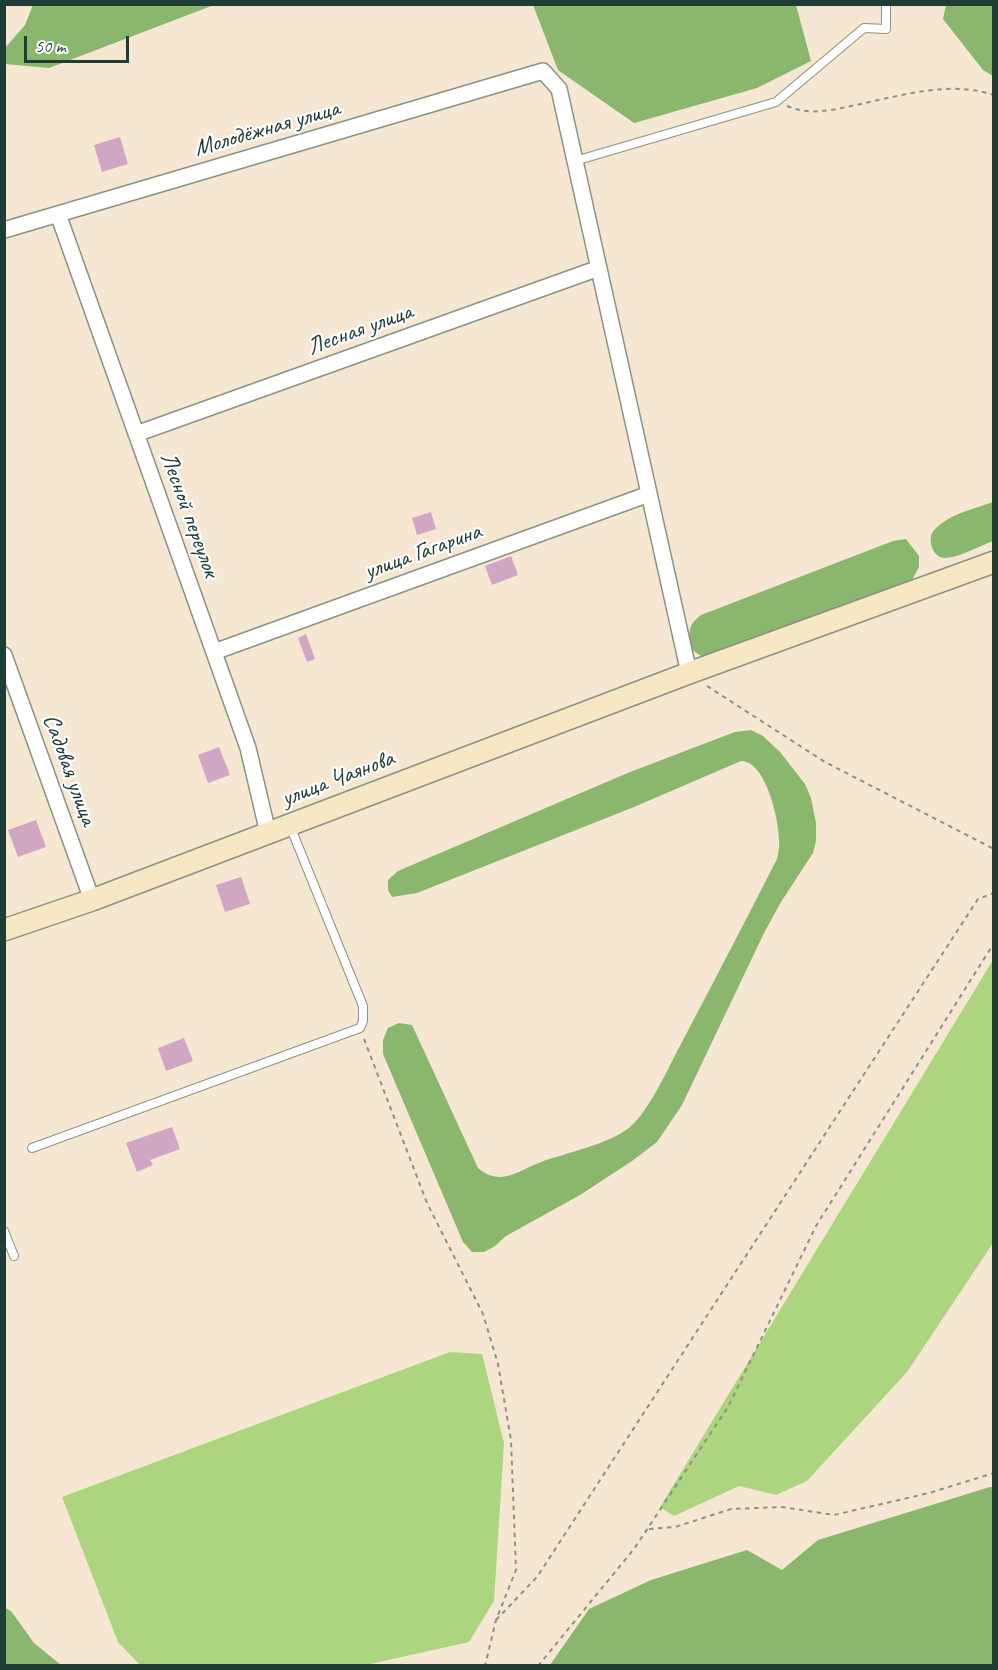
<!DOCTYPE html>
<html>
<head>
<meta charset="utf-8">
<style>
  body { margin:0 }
  #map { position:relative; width:998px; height:1670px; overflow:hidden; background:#f6e7d2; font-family:Caveat,sans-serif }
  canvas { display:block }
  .frame { position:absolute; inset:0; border:6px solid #1f3d34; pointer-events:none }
  .scale { position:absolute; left:24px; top:36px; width:105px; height:27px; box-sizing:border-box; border:3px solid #1f3d34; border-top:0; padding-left:8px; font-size:18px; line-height:21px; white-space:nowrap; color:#1f3d34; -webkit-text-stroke:4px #fff; paint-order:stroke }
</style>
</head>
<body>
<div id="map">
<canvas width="998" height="1670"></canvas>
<div class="frame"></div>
<div class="scale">50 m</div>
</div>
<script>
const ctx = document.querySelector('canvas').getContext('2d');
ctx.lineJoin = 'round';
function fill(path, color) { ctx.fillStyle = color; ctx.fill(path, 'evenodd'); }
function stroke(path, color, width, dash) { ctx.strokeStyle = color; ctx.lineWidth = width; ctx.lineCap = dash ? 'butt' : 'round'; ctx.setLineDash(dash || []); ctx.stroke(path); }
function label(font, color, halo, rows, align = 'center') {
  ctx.font = font + ' Caveat,sans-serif'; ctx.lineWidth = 4.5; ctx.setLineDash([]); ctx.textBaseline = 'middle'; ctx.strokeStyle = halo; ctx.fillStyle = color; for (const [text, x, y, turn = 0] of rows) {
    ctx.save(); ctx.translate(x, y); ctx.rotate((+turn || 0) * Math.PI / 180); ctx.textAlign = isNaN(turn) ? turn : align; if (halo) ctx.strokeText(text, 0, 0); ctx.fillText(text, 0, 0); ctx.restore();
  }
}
fill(new Path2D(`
  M 993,960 L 993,1243 L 907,1372 L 807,1481 L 776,1495 L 739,1486 L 674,1516 L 660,1507 Z
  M 450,1352 L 482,1354 L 504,1443 L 494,1601 L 469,1642 L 366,1665 L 140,1665 L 118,1642 L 62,1497 Z`), '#add47f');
fill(new Path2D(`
  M 33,5 L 33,4 L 214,5 L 49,68 L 5,64 L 5,48 L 25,25 Z
  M 533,5 L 796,5 L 811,61 L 757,88 L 634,123 L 558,70 Z
  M 946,5 L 993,5 L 993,76 L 983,70 L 943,19 Z
  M 993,502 L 993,541 C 979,546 961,557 945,558 C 934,558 928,543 932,533 C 935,528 944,521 950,518 C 963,511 979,507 993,502 Z
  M 906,539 L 919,556 L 919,567 L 912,580 L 715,654 L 701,656 L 691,649 C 689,632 687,626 701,615 L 893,541 Z
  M 751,730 L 763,736 L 780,752 L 805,784 L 811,798 L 816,823 L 816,841 L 813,853 L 781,902 L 764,933 L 682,1105 L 657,1142 L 632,1161 L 580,1195 L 506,1236 L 495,1246 L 484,1252 L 472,1252 L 463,1242 L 383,1054 L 383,1040 L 388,1028 L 399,1023 L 412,1025 L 478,1168 C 500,1187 518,1171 541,1162 C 565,1153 610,1144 630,1127 C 650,1110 669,1066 682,1042 C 714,981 746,920 777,859 C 778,853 780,847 779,840 C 779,820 766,761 741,761 L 634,807 L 417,893 L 392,897 L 388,890 L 388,880 L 398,871 L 630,772 L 735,732 Z
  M 990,1487 L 994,1487 L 993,1665 L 550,1665 L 589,1609 L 651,1580 L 747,1550 L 782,1570 L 818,1540 Z
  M 5,1608 L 11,1611 L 34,1643 L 61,1665 L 5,1665 Z`), '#8ab66e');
fill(new Path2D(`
  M 120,137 L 128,164 L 102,172 L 94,145 Z
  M 431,512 L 436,529 L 417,535 L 412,518 Z
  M 511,556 L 518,575 L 492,585 L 485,566 Z
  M 306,634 L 315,659 L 307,662 L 298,638 Z
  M 219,747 L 230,775 L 208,783 L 198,755 Z
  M 36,820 L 46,847 L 18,857 L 8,830 Z
  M 241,877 L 250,904 L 225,912 L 216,885 Z
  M 184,1038 L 193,1061 L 166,1071 L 158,1048 Z
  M 172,1127 L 180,1149 L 150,1160 L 153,1165 L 137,1172 L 126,1143 Z`), '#d1a6c2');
const lane = new Path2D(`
  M 575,161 L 776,102 L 864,28 L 886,29 L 886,4
  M 32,1148 L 360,1028 L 363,1021 L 363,1006 L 290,826
  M 4,1231 L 14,1256`);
const street = new Path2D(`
  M 58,214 L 248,748 L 268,833
  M 4,230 L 543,71 L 559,89 L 689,673
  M 136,434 L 599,268
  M 214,652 L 649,494
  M 4,655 L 92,900`);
const secondary = new Path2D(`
  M 4,930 L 92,900 L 689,673 L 994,562`);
stroke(lane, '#8a9283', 10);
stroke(street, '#8a9283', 18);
stroke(secondary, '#8a9283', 24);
stroke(new Path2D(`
  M 787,106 C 810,116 832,110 856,105 C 900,96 949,80 994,95
  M 707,686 L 825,762 L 994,849
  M 364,1039 L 427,1203 L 483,1314 L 498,1364 L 511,1440 L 516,1570 L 496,1620 L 485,1666
  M 649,1529 L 675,1527 L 731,1509 L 782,1507 L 834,1515 L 929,1493 L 994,1473
  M 496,1620 L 537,1577 L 978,899 L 994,893
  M 538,1666 L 634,1549 L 728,1407 L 816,1226 L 994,943`), '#8a9283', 2, [4.5, 4.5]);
stroke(lane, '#fff', 8);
stroke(street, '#fff', 15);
stroke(secondary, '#f7e8c3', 21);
label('24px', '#1f3d34', '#fff', [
  ["Молодёжная улица",267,129,-16],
  ["Лесная улица",360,330,-20],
  ["Лесной переулок",189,515,70],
  ["улица Гагарина",423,552,-20],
  ["Садовая улица",69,770,70],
  ["улица Чаянова",338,779,-21]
]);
</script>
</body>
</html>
